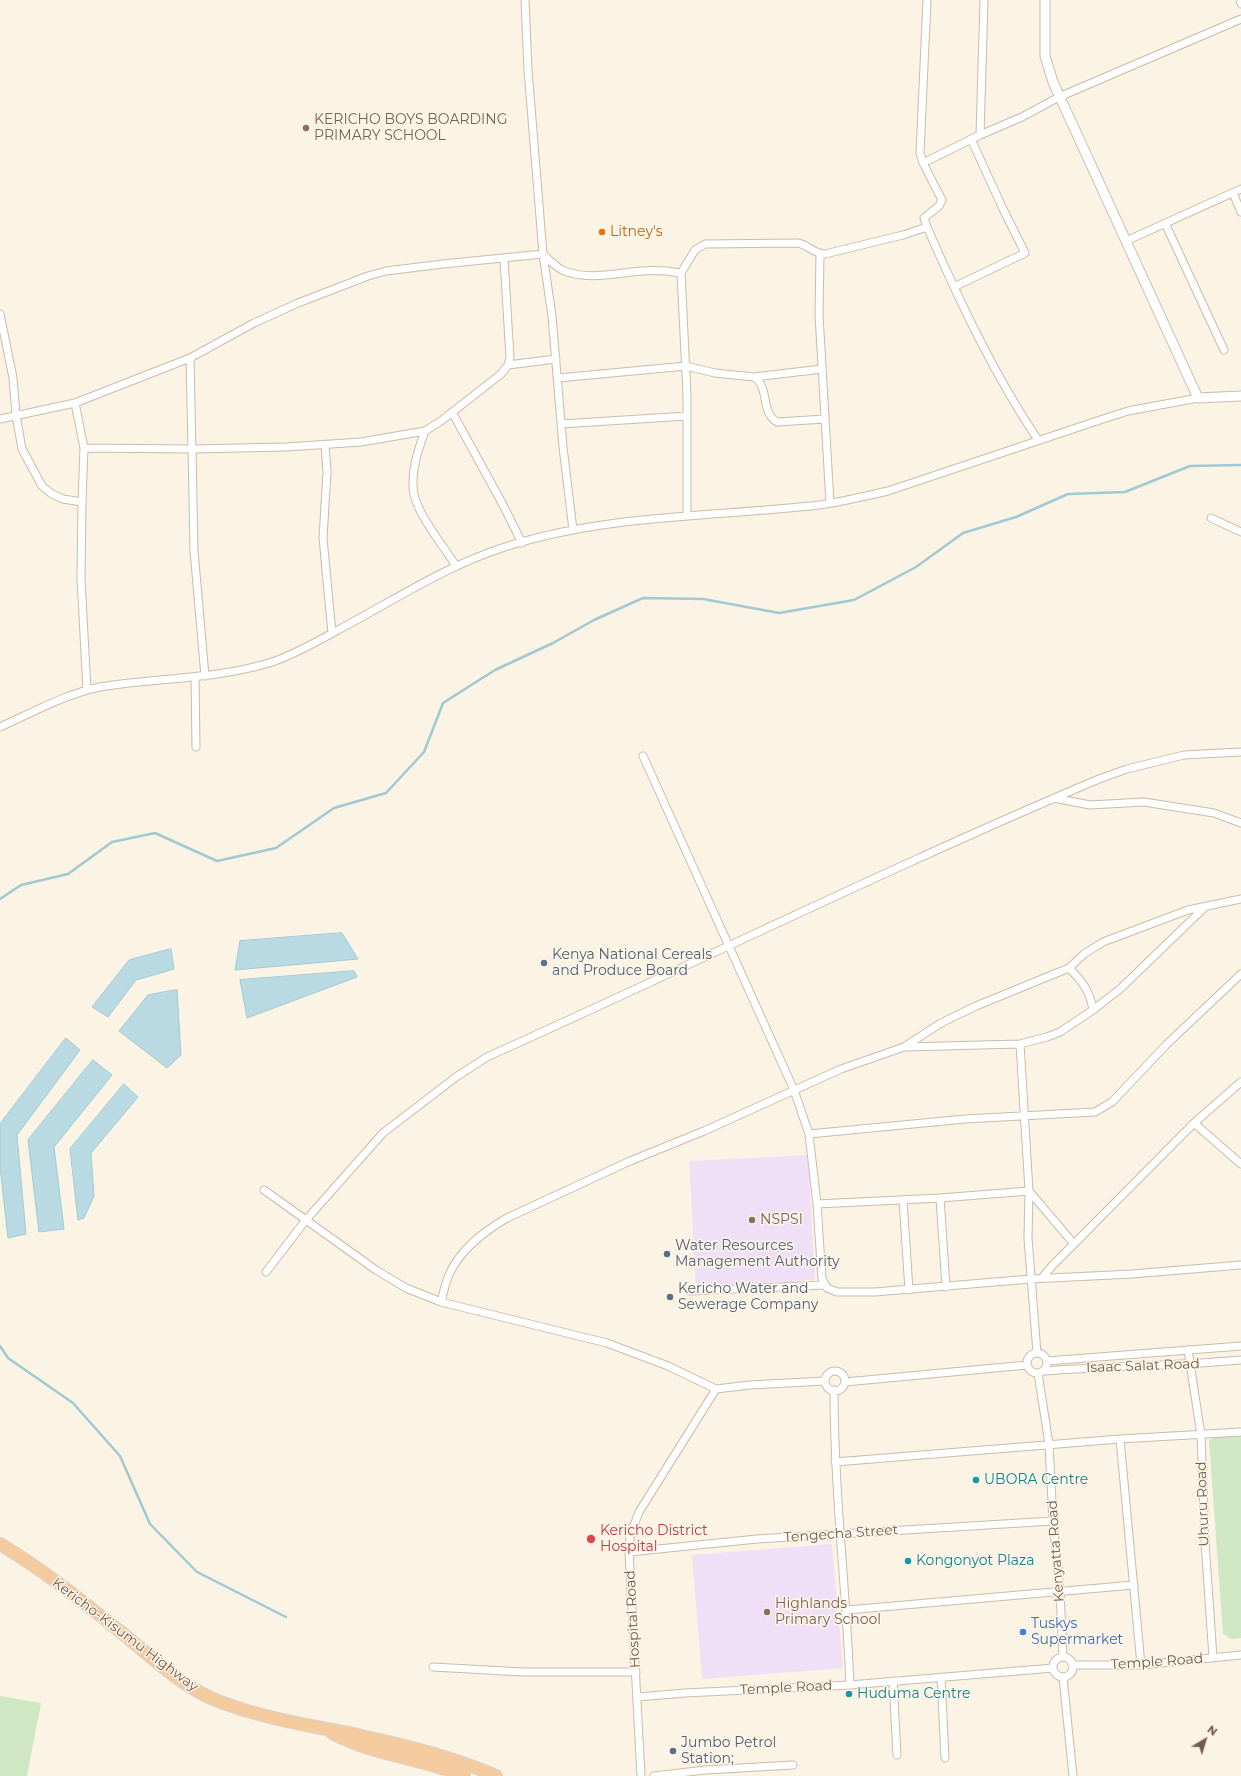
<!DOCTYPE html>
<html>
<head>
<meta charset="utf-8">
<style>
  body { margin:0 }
  #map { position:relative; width:1241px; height:1776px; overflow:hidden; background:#fbf3e4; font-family:Montserrat,sans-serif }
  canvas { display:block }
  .north { position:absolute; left:1185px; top:1720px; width:40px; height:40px; -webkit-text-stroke:3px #fef7e9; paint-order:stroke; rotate:38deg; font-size:11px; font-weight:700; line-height:16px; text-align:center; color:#715b4b }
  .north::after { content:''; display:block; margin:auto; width:14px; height:18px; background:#715b4b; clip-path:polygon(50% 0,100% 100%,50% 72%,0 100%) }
</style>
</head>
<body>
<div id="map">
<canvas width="1241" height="1776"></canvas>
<div class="north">N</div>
</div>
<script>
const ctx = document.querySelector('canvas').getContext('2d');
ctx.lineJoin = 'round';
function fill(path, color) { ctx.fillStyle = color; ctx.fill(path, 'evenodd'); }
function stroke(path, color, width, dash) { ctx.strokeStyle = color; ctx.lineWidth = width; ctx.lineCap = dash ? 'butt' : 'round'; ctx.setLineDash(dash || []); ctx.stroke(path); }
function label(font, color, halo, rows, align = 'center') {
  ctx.font = font + ' Montserrat,sans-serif'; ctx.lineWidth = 3; ctx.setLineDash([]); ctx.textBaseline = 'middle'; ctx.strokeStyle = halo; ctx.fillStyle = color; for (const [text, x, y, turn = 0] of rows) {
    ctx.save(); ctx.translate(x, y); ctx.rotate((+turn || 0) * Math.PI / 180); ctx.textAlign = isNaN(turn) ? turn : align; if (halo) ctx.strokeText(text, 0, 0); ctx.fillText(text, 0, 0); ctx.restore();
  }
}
fill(new Path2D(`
  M 808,1155 L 815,1280 L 696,1286 L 689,1161 Z
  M 832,1544 L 843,1668 L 702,1679 L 692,1555 Z`), '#f0e0f7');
fill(new Path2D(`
  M 1241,1434 L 1241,1638 L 1231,1639 L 1223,1634 L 1209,1441 L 1217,1435 Z
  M 0,1696 L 41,1703 L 27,1776 L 0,1776 Z`), '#d0e7c3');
const water = new Path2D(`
  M 342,933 L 358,959 L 235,970 L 240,941 Z
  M 171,949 L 174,969 L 136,980 L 108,1017 L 92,1007 L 129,960 Z
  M 354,971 L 357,977 L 247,1018 L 240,980 Z
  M 177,990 L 181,1055 L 167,1068 L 119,1031 L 148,995 Z
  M 66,1038 L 80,1050 L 17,1135 L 26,1234 L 8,1238 L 0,1166 L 0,1124 Z
  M 93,1060 L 112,1075 L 54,1147 L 64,1229 L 39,1232 L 28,1140 Z
  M 124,1084 L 138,1097 L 91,1153 L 94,1196 L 84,1218 L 78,1220 L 70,1149 Z`);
fill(water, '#b9dae3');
stroke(water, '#a0c9d4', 1);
stroke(new Path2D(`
  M 0,899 L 21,885 L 68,874 L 112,842 L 155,833 L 217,861 L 276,848 L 334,808 L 386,793 L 424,752 L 443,703 L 495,670 L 553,643 L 594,620 L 643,598 L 703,599 L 779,613 L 854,600 L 916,567 L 963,533 L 1016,517 L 1068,494 L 1125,492 L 1190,466 L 1241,465
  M 0,1346 L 8,1358 L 73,1403 L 120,1456 L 150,1524 L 197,1572 L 286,1617`), '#a0c9d4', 2.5);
const minor = new Path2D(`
  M 525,0 L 528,70 L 543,254 L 552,316 L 563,447 L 573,530
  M 1240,0 L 1241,4
  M 980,135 L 984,0
  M 923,163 L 980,135 L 1022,117 L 1059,97 L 1241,19
  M 1233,193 L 1241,212
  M 1165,223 L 1224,350
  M 927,227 C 959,300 993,373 1038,440
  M 1126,241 L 1241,189
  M 820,254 L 819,315 L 830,503
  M 681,273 L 695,250 L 705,244 L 797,243 C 808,244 813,254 825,254 L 903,235 L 927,227 L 924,218 L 939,206 L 942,200 L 923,163 L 920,153 L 927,0
  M 954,287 L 1025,253 L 1003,209 L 971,139
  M 0,314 L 13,378 L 16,415 L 22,449 L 42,486 L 52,494 L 63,499 L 82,502
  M 190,358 L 192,449 L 286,447 L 361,442 L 425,431 L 441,421 L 501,374 L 508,365 L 510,358 L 504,259
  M 508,365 L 556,359
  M 754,377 L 822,369
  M 558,378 L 686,366 L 715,373 L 754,377 C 770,387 760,412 777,422 L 825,419
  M 75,403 L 84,448 L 82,502 L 81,579 L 87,690
  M 452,412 L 502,503 L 522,543
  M 0,419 L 75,403 L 190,358 L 254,323 L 298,303 L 368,276 L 386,271 L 443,264 L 543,254 C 549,260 555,266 562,270 C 587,281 616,273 642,271 C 655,270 668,271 681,273 L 687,395 L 687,515
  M 561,424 L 687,416
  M 425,431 C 418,450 410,473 414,494 C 418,515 444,547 456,566
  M 325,445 L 327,472 L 323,538 L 332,633
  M 84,448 L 192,449 L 194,551 L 205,676
  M 1211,518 L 1241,532
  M 195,677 L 196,747
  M 0,727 C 32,713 65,694 100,687 C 158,677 218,680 275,661 C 297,653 318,641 338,630 C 393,601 445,566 505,547 C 607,514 714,517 819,505 C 842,502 865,496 888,491 L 1100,420 L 1128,411 L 1198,398
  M 643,756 L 794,1090 L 809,1134 L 817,1204 L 822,1279 L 827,1288 L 837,1292 L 875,1292 L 1031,1279 L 1132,1274 L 1241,1265
  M 1054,798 L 1090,805 L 1144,802 L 1214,813 L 1241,823
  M 1069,968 C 1082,981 1090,991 1093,1010 L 1060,1032 L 1047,1037 L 1020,1044 L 904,1047 L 941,1023 L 976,1006 Z
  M 1069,968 L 1084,954 L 1103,942 L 1188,910 L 1241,899
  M 1093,1010 L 1120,989 L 1204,908
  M 1020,1044 L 1029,1191 L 1074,1244
  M 1194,1123 L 1241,1164
  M 809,1134 L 965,1119 L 1095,1112 L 1112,1102 L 1167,1044 L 1241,974
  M 264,1190 L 376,1270 L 406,1288 L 441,1302 L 607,1343 L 668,1366 L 716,1389
  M 940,1198 L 946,1287
  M 903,1200 L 909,1290
  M 817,1204 L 940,1198 L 1029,1191 L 1028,1238 L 1037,1353
  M 266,1272 L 305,1221 L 383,1133 L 456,1077 L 487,1057 C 692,965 893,866 1099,779 L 1127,769 L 1184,755 L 1241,752
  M 1042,1278 L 1052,1266 L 1194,1123 L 1241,1082
  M 690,1291 L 825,1285
  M 441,1302 C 443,1294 445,1285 448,1277 C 459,1250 483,1232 507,1218 L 630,1161 L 704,1131 L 841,1069 L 904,1047
  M 1188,1350 L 1201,1435 L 1205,1542 L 1213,1658
  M1027 1363a10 10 0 1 1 20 0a10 10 0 1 1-20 0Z
  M 1047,1361 L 1241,1346
  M 1044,1371 C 1110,1366 1175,1366 1241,1360
  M825 1381a10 10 0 1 1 20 0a10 10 0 1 1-20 0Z
  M 1038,1373 L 1049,1444 L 1053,1521 L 1060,1591 L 1063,1657
  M 845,1382 L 1027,1365
  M 716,1389 L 750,1385 L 825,1381
  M 834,1390 C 834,1489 846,1586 850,1685
  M 1120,1439 L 1141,1665
  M 835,1462 L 1120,1439 L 1241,1432
  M 629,1552 L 757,1539 L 1053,1521
  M 847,1610 L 1134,1585
  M1053 1667a10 10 0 1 1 20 0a10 10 0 1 1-20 0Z
  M 1072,1665 L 1141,1665 L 1241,1655
  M 433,1667 L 523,1672 L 636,1672
  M 941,1677 L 945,1758
  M 1063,1677 L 1073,1776
  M 893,1681 L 897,1755
  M 638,1697 L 685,1693 L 850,1685 L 1053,1668
  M 641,1776 L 629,1552 L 630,1536 L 639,1512 L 716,1389
  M 654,1776 L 705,1770 L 793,1765`);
const tertiary = new Path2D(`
  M 1045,0 L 1045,56 L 1053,82 L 1198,398 L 1241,396`);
const trunk = new Path2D(`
  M 0,1544 C 45,1571 86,1604 127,1637 C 155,1660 184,1688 218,1701 C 259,1717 305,1725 348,1733 C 359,1735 369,1738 380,1740 C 420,1749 458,1759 496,1776
  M 332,1733 C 373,1755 421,1758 464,1776`);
stroke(minor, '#cbbbab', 9);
stroke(tertiary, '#cbbbab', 11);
stroke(trunk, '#dad4d0', 14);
stroke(minor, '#fff', 7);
stroke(tertiary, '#fff', 9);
stroke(trunk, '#f4ca9f', 12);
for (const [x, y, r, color] of [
  [306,128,4,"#8d6e63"],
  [602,232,4,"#e8710a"],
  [544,963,4,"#5c6f8a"],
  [752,1220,4,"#8d6e63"],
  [667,1254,4,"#5c6f8a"],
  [670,1297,4,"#5c6f8a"],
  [976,1480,4,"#0f9aa8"],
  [591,1539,5,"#e0444e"],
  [908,1561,4,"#0f9aa8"],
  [767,1612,4,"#8d6e63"],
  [1023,1632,4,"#3f7fe0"],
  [849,1694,4,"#0f9aa8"],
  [673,1751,4,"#5c6f8a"]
]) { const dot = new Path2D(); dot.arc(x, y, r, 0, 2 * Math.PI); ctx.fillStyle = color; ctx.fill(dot); stroke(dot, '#fef7e9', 1.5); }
label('14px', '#785e54', '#fef7e9', [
  ["KERICHO BOYS BOARDING",314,120],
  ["PRIMARY SCHOOL",314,136],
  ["NSPSI",760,1220],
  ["Highlands",775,1604],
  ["Primary School",775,1620]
], 'left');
label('14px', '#c56008', '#fef7e9', [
  ["Litney's",610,232]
], 'left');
label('14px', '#4e5e75', '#fef7e9', [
  ["Kenya National Cereals",552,955],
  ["and Produce Board",552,971],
  ["Water Resources",675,1246],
  ["Management Authority",675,1262],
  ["Kericho Water and",678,1289],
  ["Sewerage Company",678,1305],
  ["Jumbo Petrol",681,1743],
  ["Station;",681,1759]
], 'left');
label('14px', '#715b4b', '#fef7e9', [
  ["Isaac Salat Road",1143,1366,-2],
  ["Uhuru Road",1203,1504,-92],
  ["Tengecha Street",841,1534,-4],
  ["Kenyatta Road",1056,1551,-94],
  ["Hospital Road",633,1619,-93],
  ["Kericho-Kisumu Highway",125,1635,37],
  ["Temple Road",1157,1662,-4],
  ["Temple Road",786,1688,-3]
]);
label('14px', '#0d838f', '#fef7e9', [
  ["UBORA Centre",984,1480],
  ["Kongonyot Plaza",916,1561],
  ["Huduma Centre",857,1694]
], 'left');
label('14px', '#be3a42', '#fef7e9', [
  ["Kericho District",600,1531],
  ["Hospital",600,1547]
], 'left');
label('14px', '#366cbe', '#fef7e9', [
  ["Tuskys",1031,1624],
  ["Supermarket",1031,1640]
], 'left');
</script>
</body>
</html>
